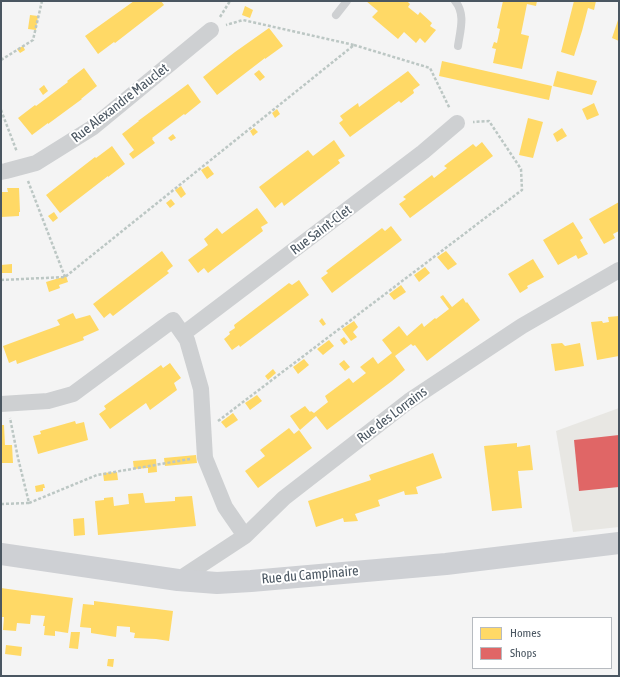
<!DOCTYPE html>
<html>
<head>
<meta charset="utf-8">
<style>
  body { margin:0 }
  #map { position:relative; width:620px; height:677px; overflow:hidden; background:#f4f4f4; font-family:"Asap Condensed",sans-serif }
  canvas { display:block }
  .frame { position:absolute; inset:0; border:2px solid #4a5661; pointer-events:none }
  .legend { position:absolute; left:472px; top:617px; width:140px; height:52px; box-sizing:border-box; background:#fff; border:1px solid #b7bbc0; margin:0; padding:5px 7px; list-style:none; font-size:12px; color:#4a5661 }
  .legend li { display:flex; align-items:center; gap:8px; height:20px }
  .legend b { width:20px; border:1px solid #b7bbc0 }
</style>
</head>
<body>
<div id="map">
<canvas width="620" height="677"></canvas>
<div class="frame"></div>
<ul class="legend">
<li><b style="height:11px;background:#ffd966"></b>Homes</li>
<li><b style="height:11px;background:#e06666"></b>Shops</li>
</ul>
</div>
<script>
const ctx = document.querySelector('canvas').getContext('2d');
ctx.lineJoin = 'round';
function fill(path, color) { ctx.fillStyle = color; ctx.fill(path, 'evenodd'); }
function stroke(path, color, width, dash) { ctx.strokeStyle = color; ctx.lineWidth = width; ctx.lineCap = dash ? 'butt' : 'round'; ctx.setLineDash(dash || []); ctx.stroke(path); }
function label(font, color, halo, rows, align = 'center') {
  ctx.font = font + ' "Asap Condensed",sans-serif'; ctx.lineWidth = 4; ctx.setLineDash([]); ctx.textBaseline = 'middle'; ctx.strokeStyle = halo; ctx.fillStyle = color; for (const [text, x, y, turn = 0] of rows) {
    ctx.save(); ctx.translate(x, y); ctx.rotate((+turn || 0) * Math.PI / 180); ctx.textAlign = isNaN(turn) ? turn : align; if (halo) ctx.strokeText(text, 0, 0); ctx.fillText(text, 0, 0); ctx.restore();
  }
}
fill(new Path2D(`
  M 619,408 L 619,527 L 573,532 L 556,431 Z`), '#e8e7e3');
fill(new Path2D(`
  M 134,1 L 161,1 L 164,5 L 115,43 L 114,42 L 98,54 L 85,36 Z
  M 366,1 L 401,1 L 402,2 L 404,1 L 407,1 L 410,4 L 408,7 L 418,15 L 420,12 L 432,23 L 430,26 L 436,30 L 425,43 L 420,38 L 416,43 L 404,32 L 398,39 L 372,17 L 378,11 Z
  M 503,1 L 537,1 L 536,6 L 527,4 L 521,34 L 529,36 L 522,69 L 493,63 L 496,49 L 492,48 L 494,42 L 497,43 L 500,29 L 497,28 Z
  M 574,1 L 596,1 L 594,10 L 588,8 L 582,31 L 574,56 L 561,52 Z
  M 245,6 L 253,10 L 250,18 L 242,15 Z
  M 30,15 L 38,16 L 36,30 L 28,29 Z
  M 619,17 L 619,41 L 612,38 Z
  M 269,28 L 283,46 L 265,59 L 265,58 L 217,95 L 203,77 L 235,52 Z
  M 23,46 L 25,50 L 20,53 L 17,49 Z
  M 442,61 L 552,86 L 549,100 L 439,76 Z
  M 84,68 L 97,86 L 81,99 L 82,99 L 48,124 L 48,123 L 32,135 L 18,118 L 35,105 L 36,106 L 68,82 L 67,81 Z
  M 259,70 L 265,77 L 260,81 L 254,74 Z
  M 408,71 L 420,85 L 413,90 L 414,93 L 401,103 L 399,101 L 350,137 L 339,123 L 343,120 L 340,116 L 358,103 L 359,107 Z
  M 557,71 L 597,81 L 592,95 L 553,86 Z
  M 188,84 L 201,102 L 185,115 L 184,114 L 152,138 L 153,139 L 152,139 L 155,143 L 133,159 L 129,154 L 134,150 L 122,134 L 139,121 L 138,121 Z
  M 44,85 L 48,91 L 43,95 L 39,89 Z
  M 594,103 L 599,115 L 587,120 L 582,109 Z
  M 277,109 L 280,114 L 275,118 L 272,113 Z
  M 528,118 L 543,122 L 533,158 L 519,155 Z
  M 254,128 L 258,132 L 253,136 L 250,131 Z
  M 562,128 L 567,136 L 557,142 L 553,134 Z
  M 173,134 L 176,138 L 171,141 L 168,138 Z
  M 334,140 L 345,156 L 338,160 L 340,163 L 284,206 L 282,202 L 275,208 L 259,187 L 308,150 L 313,156 Z
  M 482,142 L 493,156 L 410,218 L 399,204 L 406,199 L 403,197 L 432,175 L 434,178 L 447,168 L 444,166 L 473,144 L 476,147 Z
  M 112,146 L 125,164 L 108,177 L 108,176 L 60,213 L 46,195 L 95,157 L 96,158 Z
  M 208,166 L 214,174 L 207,179 L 201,170 Z
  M 181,186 L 186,194 L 181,198 L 175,190 Z
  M 7,188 L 19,188 L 20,212 L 19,212 L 19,216 L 1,217 L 1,192 L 8,192 Z
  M 171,199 L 175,204 L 170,208 L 166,203 Z
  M 619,202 L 619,231 L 613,234 L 615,238 L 604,244 L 589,219 Z
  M 257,208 L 268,223 L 261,227 L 263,231 L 208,273 L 204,268 L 198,273 L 188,260 L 208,245 L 204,239 L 217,228 L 222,234 Z
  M 54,212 L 58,218 L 53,222 L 48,216 Z
  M 573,222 L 583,238 L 580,240 L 588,254 L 578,259 L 576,255 L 558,265 L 543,240 Z
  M 391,226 L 402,240 L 332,293 L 321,278 L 328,273 L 326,271 L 382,228 L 385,231 Z
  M 162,251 L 173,266 L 167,271 L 169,273 L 113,316 L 110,313 L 104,318 L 93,304 Z
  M 446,251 L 457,264 L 448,270 L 437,257 Z
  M 533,259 L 544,277 L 527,286 L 528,288 L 520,293 L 508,274 Z
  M 12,264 L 12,273 L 1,273 L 1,265 Z
  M 425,267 L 430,273 L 419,282 L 414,275 Z
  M 66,276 L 68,282 L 59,285 L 60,288 L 49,292 L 46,282 Z
  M 299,280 L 309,295 L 240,347 L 239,345 L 232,350 L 224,339 L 230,334 L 229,332 L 235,328 L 234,325 L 289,283 L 292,285 Z
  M 401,285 L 406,292 L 394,300 L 389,294 Z
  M 443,295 L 452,307 L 463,298 L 466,303 L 467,302 L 480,320 L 427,361 L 415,345 L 413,346 L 411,344 L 395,356 L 405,370 L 392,381 L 327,430 L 316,416 L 300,430 L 290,416 L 305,406 L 310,412 L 311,411 L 314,413 L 328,402 L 325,396 L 349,378 L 353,383 L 366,373 L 360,367 L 373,357 L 378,364 L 392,353 L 382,340 L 399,326 L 407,336 L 422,323 L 424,327 L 435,318 L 436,319 L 449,309 L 440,297 Z
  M 73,313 L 76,319 L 90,315 L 99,330 L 83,337 L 84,340 L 17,364 L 16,360 L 9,363 L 3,346 L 60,325 L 57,320 Z
  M 619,316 L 619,356 L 597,360 L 591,322 L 602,321 L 603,323 L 609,322 L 608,317 Z
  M 322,318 L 326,324 L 323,326 L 319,321 Z
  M 354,321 L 358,327 L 353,332 L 357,337 L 351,341 L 342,329 Z
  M 344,337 L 348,342 L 344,345 L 340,340 Z
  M 329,340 L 334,346 L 323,355 L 317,349 Z
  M 562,343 L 565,346 L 580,343 L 584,366 L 555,371 L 551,344 Z
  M 304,359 L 309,365 L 298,374 L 293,367 Z
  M 344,360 L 350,367 L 345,371 L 339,364 Z
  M 170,363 L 181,378 L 174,383 L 177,390 L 150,410 L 146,403 L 110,429 L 99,414 L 106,409 L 104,406 L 161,365 L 163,368 Z
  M 273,369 L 276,373 L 268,380 L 265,376 Z
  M 257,395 L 262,401 L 250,410 L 245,403 Z
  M 233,413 L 238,420 L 226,428 L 221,422 Z
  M 75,421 L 76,424 L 84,422 L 88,440 L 38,454 L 33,436 L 41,434 L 40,431 Z
  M 1,425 L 4,425 L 5,445 L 12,445 L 13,463 L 1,463 Z
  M 289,428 L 294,434 L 299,430 L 312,448 L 258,488 L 245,471 L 265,456 L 260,450 Z
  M 517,443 L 517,447 L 530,445 L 533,470 L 518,471 L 522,508 L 492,511 L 484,446 Z
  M 433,453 L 442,478 L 416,487 L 418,494 L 405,495 L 404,491 L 378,500 L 380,506 L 355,514 L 358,521 L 344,522 L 343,518 L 316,527 L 308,501 L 371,480 L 369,475 Z
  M 196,455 L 197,463 L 165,466 L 164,458 Z
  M 156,459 L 157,472 L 148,473 L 148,468 L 134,469 L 133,461 Z
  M 117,472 L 118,480 L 104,481 L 103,473 Z
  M 44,484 L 45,488 L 43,488 L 43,491 L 36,492 L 35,486 Z
  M 143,493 L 145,503 L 175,501 L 175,497 L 192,496 L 196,526 L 98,535 L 95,501 L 104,500 L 104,498 L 113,497 L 114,506 L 129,504 L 128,494 Z
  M 84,518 L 85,535 L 74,536 L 73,519 Z
  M 1,588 L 73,598 L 68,633 L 55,631 L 55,636 L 44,635 L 45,626 L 43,626 L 45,616 L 31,615 L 30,624 L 17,623 L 16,631 L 3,630 L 4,617 L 1,617 Z
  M 94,601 L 173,611 L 169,641 L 156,639 L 134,638 L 135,633 L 130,632 L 130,627 L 117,626 L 116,637 L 91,633 L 91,628 L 80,627 L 83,604 L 94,605 Z
  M 71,632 L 80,632 L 78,649 L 69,648 Z
  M 6,645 L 22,647 L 21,656 L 5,654 Z
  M 108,659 L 114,659 L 113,667 L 107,666 Z`), '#ffd966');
fill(new Path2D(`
  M 619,435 L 619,487 L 579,491 L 574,440 Z`), '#e06666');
stroke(new Path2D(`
  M 220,17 L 230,1
  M 354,45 L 430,68 L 450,109
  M 1,60 L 33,40 L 42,1
  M 1,110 L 17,152
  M 28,181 L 65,277
  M 1,280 L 65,277 L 354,45 L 243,20 L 226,25
  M 218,421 L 522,190 L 521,169 L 489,121 L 473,122
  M 29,503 L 97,475 L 190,459
  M 1,504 L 29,503 L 18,458 L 10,418`), '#bcc7c4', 2.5, [3, 2]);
stroke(new Path2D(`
  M 455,1 C 466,14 460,31 458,46
  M 336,15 L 347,1`), '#ced0d2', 8);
stroke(new Path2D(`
  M 1,172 L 6,171 L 36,163 L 92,128 L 211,30
  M 183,334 L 423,152 L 457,123
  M 1,404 L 48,401 L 73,394 L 173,320 L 187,340 L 201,389 L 205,458 L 225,507 L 245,536
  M 178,580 L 245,536 L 284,498 L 409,401 L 522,326 L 619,270`), '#ced0d2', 16);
stroke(new Path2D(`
  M 1,554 L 178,580 L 217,583 L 251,581 L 446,564 L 619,543`), '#ced0d4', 22);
label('14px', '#4a5661', '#fff', [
  ["Rue Alexandre Mauclet",120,103,-38],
  ["Rue Saint-Clet",321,230,-37],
  ["Rue des Lorrains",392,415,-37],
  ["Rue du Campinaire",310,575,-5]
]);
</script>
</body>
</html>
